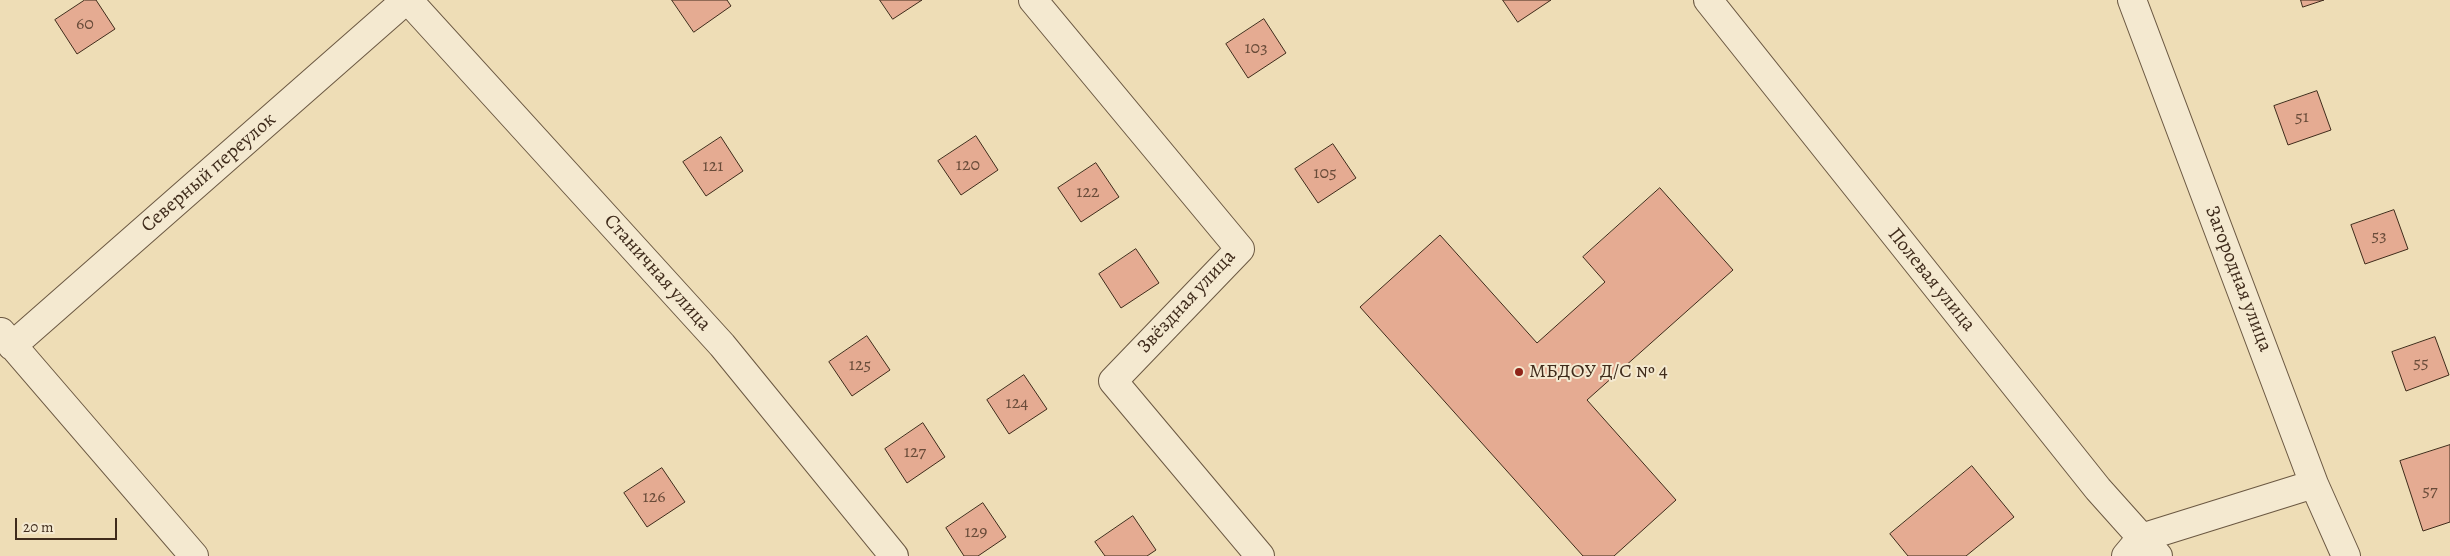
<!DOCTYPE html>
<html>
<head>
<meta charset="utf-8">
<style>
  body { margin:0 }
  #map { position:relative; width:2450px; height:556px; overflow:hidden; background:#eeddb6; font-family:Alegreya,serif }
  canvas { display:block }
  .scale { position:absolute; left:15px; top:518px; width:102px; height:22px; box-sizing:border-box; border:2px solid #3f2b1b; border-top:0; padding-left:6px; font-size:15px; line-height:18px; white-space:nowrap; color:#3f2b1b; -webkit-text-stroke:4px #f4e9d0; paint-order:stroke }
</style>
</head>
<body>
<div id="map">
<canvas width="2450" height="556"></canvas>
<div class="scale">20 m</div>
</div>
<script>
const ctx = document.querySelector('canvas').getContext('2d');
ctx.lineJoin = 'round';
function fill(path, color) { ctx.fillStyle = color; ctx.fill(path, 'evenodd'); }
function stroke(path, color, width, dash) { ctx.strokeStyle = color; ctx.lineWidth = width; ctx.lineCap = dash ? 'butt' : 'round'; ctx.setLineDash(dash || []); ctx.stroke(path); }
function label(font, color, halo, rows, align = 'center') {
  ctx.font = font + ' Alegreya,serif'; ctx.lineWidth = 4; ctx.setLineDash([]); ctx.textBaseline = 'middle'; ctx.strokeStyle = halo; ctx.fillStyle = color; for (const [text, x, y, turn = 0] of rows) {
    ctx.save(); ctx.translate(x, y); ctx.rotate((+turn || 0) * Math.PI / 180); ctx.textAlign = isNaN(turn) ? turn : align; if (halo) ctx.strokeText(text, 0, 0); ctx.fillText(text, 0, 0); ctx.restore();
  }
}
const building = new Path2D(`
  M 85,0 L 96,0 L 115,29 L 77,54 L 55,20 Z
  M 672,0 L 727,0 L 731,6 L 694,32 Z
  M 880,0 L 922,0 L 893,19 Z
  M 1503,0 L 1551,0 L 1518,22 Z
  M 2301,0 L 2324,0 L 2303,7 Z
  M 1264,19 L 1286,53 L 1248,78 L 1226,44 Z
  M 2317,91 L 2331,130 L 2288,145 L 2274,106 Z
  M 976,136 L 998,170 L 961,195 L 938,161 Z
  M 721,137 L 743,171 L 706,196 L 683,162 Z
  M 1333,144 L 1356,178 L 1318,203 L 1295,169 Z
  M 1096,163 L 1119,197 L 1081,222 L 1058,188 Z
  M 1660,188 L 1733,270 L 1587,400 L 1676,500 L 1614,556 L 1583,556 L 1360,307 L 1440,235 L 1537,343 L 1605,282 L 1583,257 Z
  M 2394,210 L 2408,249 L 2365,264 L 2351,225 Z
  M 1136,249 L 1159,283 L 1121,308 L 1099,274 Z
  M 867,336 L 890,370 L 852,396 L 829,362 Z
  M 2435,337 L 2449,375 L 2406,391 L 2392,352 Z
  M 1024,375 L 1047,409 L 1009,434 L 987,400 Z
  M 923,423 L 945,457 L 907,483 L 885,449 Z
  M 2450,445 L 2450,522 L 2423,531 L 2400,461 Z
  M 1972,466 L 2014,517 L 1966,556 L 1908,556 L 1890,534 Z
  M 662,468 L 685,502 L 647,527 L 624,493 Z
  M 983,503 L 1006,537 L 978,556 L 964,556 L 946,528 Z
  M 1133,516 L 1156,550 L 1147,556 L 1105,556 L 1095,542 Z`);
fill(building, '#e5ab92');
stroke(building, '#3f2b1b', 1);
const minor = new Path2D(`
  M 408,0 L 722,345 L 894,556
  M 1033,0 L 1240,249 L 1113,381 L 1260,556
  M 1708,0 L 2098,489 L 2158,556
  M 2132,0 L 2314,484 L 2346,556
  M 1,332 L 194,556
  M 12,346 L 406,0
  M 2126,556 L 2141,538 L 2314,484`);
stroke(minor, '#6b5842', 30);
stroke(minor, '#f4e9d0', 28);
for (const [x, y, r, color] of [
  [1519,372,5,"#8f2418"]
]) { const dot = new Path2D(); dot.arc(x, y, r, 0, 2 * Math.PI); ctx.fillStyle = color; ctx.fill(dot); stroke(dot, '#f4e9d0', 2); }
label('18px', '#684b39', null, [
  ["60",85,25],
  ["103",1256,49],
  ["51",2302,118],
  ["120",968,166],
  ["121",713,167],
  ["105",1325,174],
  ["122",1088,193],
  ["53",2379,237],
  ["55",2421,364],
  ["125",860,366],
  ["124",1017,404],
  ["127",915,453],
  ["57",2430,492],
  ["126",654,498],
  ["129",976,533]
]);
label('20px', '#3f2b1b', '#f4e9d0', [
  ["Северный переулок",209,173,-41],
  ["Станичная улица",657,273,48],
  ["Загородная улица",2238,279,69],
  ["Полевая улица",1931,280,51],
  ["Звёздная улица",1187,302,-47]
]);
label('20px', '#3f2b1b', '#f4e9d0', [
  ["МБДОУ Д/С № 4",1529,372]
], 'left');
</script>
</body>
</html>
